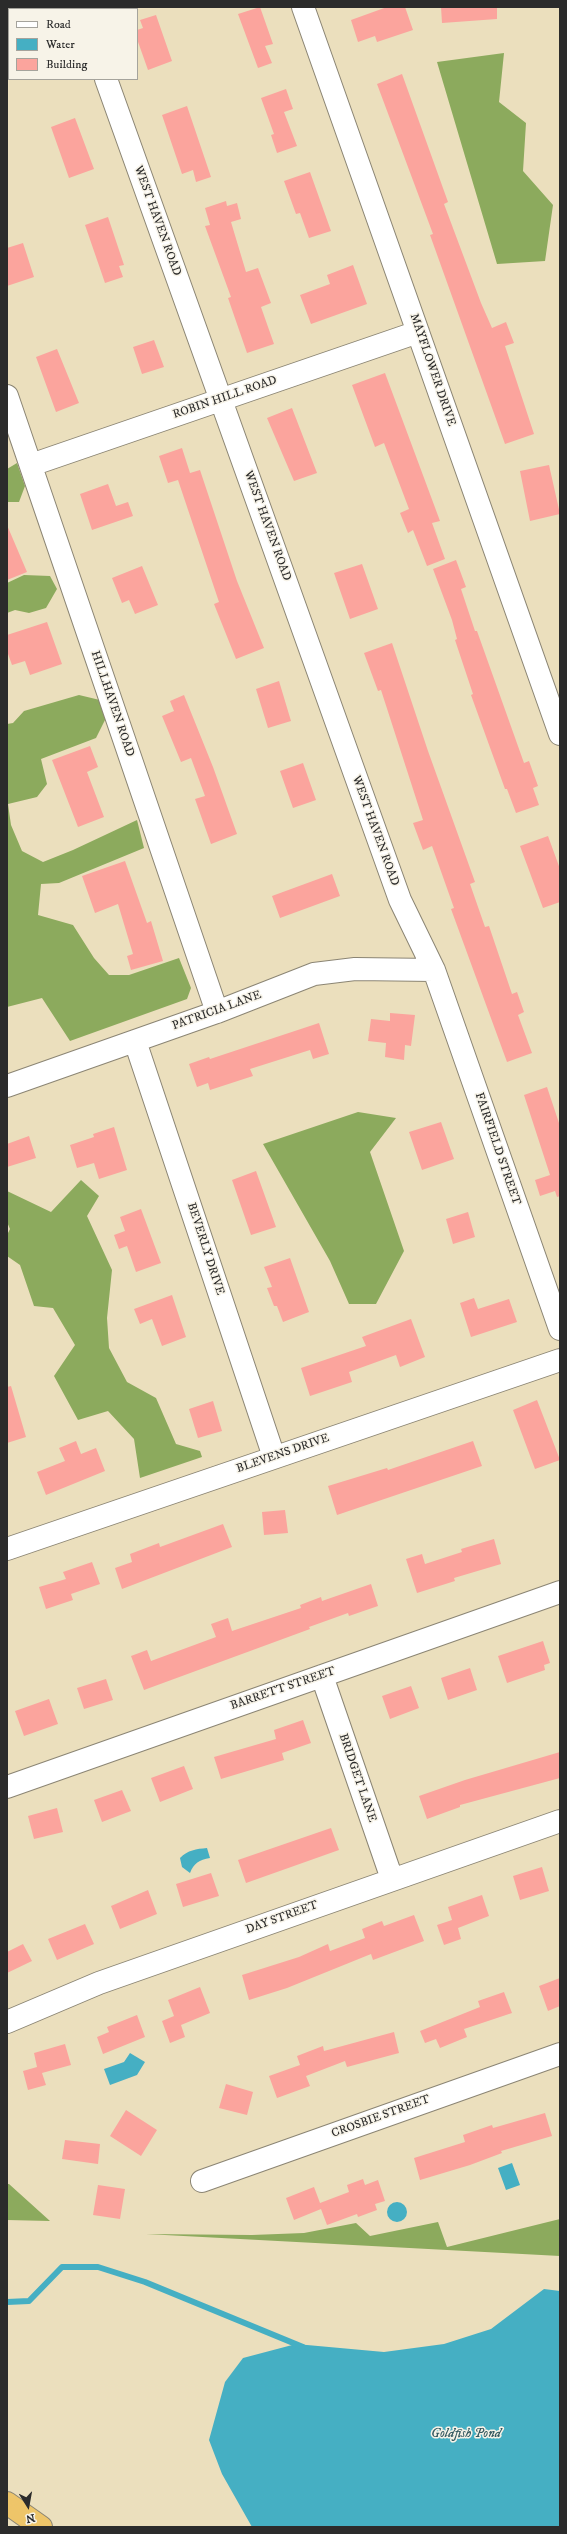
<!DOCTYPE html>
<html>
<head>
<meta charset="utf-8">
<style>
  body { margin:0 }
  #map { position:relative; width:567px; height:2534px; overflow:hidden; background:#ebdfbd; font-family:"IM FELL DW Pica",serif }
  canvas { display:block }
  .frame { position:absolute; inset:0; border:8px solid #2b2b2b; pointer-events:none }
  .legend { position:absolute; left:8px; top:8px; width:130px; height:72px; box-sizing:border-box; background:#f7f3e8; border:1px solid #a5a39c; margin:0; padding:5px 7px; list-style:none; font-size:12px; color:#2b2b2b }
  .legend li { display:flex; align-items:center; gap:8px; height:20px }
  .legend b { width:20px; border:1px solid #a5a39c }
  .north { position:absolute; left:8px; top:2486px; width:40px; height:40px; -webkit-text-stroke:3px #f7f3e8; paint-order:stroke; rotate:169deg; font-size:11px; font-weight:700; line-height:16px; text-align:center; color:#2b2b2b }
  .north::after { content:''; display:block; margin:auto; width:14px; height:18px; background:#2b2b2b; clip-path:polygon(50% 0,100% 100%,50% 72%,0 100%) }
</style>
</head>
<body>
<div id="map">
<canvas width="567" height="2534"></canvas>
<div class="frame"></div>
<ul class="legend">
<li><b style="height:5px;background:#fff"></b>Road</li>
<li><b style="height:11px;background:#45afc3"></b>Water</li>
<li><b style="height:11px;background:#fba49d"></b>Building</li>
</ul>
<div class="north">N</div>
</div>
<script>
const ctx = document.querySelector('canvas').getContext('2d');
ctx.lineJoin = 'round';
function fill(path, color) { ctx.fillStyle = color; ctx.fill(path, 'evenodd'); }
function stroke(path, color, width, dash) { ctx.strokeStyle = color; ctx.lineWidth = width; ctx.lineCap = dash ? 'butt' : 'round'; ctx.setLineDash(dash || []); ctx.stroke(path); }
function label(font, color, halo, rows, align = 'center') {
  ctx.font = font + ' "IM FELL DW Pica",serif'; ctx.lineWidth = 3; ctx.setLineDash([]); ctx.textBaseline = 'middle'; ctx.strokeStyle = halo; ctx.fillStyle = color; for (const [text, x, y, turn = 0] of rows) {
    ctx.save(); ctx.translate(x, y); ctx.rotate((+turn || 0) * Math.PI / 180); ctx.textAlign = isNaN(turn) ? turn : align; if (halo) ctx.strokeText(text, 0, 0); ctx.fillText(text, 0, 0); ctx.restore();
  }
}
fill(new Path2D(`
  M 504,53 L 499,102 L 526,123 L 523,171 L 553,205 L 545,261 L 497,264 L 437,62 Z
  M 17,463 L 25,486 L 19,502 L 7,502 L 7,469 Z
  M 24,575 L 50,576 L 57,589 L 46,608 L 29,613 L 15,610 L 7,613 L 7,583 Z
  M 79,695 L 104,701 L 109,712 L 96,738 L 41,759 L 47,784 L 37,797 L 8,804 L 11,825 L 22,851 L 43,862 L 73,850 L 137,820 L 144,848 L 59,883 L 41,884 L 38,915 L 73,925 L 94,958 L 109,975 L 129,975 L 179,958 L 191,988 L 187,999 L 70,1041 L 42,998 L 7,1007 L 7,724 L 13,723 L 24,711 Z
  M 358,1112 L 396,1118 L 370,1152 L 404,1251 L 376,1304 L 349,1304 L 330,1261 L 263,1144 Z
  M 81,1180 L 99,1196 L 87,1216 L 112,1270 L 107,1318 L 109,1348 L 127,1382 L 156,1398 L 176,1444 L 200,1451 L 202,1457 L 140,1478 L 134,1439 L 108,1411 L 78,1420 L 54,1376 L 75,1345 L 53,1308 L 34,1306 L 20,1265 L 7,1256 L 7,1235 L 10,1229 L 7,1222 L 7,1191 L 51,1212 Z
  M 7,2184 L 9,2184 L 50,2221 L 7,2220 Z
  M 560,2219 L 560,2256 L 146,2234 L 252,2235 L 304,2233 L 356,2223 L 370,2236 L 438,2222 L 447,2247 Z`), '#8caa5d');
fill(new Path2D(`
  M 207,1848 L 210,1858 C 199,1860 194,1863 190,1873 L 182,1867 L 180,1858 C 188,1850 196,1849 207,1848 Z
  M 130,2053 L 145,2062 L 137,2075 L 110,2085 L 104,2069 L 124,2062 Z
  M 512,2163 L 520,2185 L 506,2190 L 498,2168 Z
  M387 2212a10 10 0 1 1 20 0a10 10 0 1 1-20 0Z
  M 544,2289 L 560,2291 L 560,2527 L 252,2527 L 222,2474 L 209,2440 L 225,2382 L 243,2358 L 296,2344 L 384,2352 L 444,2344 L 491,2329 Z`), '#45afc3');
stroke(new Path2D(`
  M 7,2302 L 29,2301 L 62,2267 L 98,2267 L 145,2282 L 303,2347`), '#45afc3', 6);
fill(new Path2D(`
  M 260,7 L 273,44 L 265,46 L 272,63 L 258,68 L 238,14 Z
  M 387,7 L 405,7 L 413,30 L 377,42 L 375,36 L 358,42 L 351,20 Z
  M 441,7 L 497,7 L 497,19 L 442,23 Z
  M 156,15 L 172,61 L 148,70 L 137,39 L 137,30 L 143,28 L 140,20 Z
  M 402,74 L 448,202 L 444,204 L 481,303 L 492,328 L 506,322 L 514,343 L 505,346 L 534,434 L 505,444 L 430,235 L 433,234 L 377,84 Z
  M 286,89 L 293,109 L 284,112 L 297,146 L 277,153 L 271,135 L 274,134 L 261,98 Z
  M 187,106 L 211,177 L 196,182 L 193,170 L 182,174 L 162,115 Z
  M 75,118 L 94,169 L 69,178 L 51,127 Z
  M 310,172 L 331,231 L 309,238 L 300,213 L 296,214 L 284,181 Z
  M 226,201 L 227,206 L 237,203 L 241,219 L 231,222 L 246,272 L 258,268 L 271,303 L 261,307 L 274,344 L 247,353 L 228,298 L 231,297 L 205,226 L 210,225 L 205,208 Z
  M 108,217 L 124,265 L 119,266 L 123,277 L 105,283 L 85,225 Z
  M 23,243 L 34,277 L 7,286 L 7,248 Z
  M 353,265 L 367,304 L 311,324 L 300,295 L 330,284 L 327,275 Z
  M 154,340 L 164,367 L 142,374 L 133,347 Z
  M 57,349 L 79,403 L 56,412 L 36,357 Z
  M 385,373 L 440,521 L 432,523 L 445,559 L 427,566 L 413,530 L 408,533 L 400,513 L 409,509 L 384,443 L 375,447 L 352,385 Z
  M 292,408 L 317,473 L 294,481 L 267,418 Z
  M 182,448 L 190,473 L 200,470 L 237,581 L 264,648 L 236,659 L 214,604 L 219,602 L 178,480 L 168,483 L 159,456 Z
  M 549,465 L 560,514 L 530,521 L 520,471 Z
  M 108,484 L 116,506 L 128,502 L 133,516 L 92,530 L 80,494 Z
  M 7,525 L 27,572 L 7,580 Z
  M 456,560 L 466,587 L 461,589 L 475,631 L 477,631 L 524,763 L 529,761 L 538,786 L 533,788 L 539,805 L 516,813 L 507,789 L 505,789 L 471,695 L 473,694 L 455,640 L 457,639 L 452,620 L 433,569 Z
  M 362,564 L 378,609 L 350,619 L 334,573 Z
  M 142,566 L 158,605 L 135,614 L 129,600 L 122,603 L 112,578 Z
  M 47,622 L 62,664 L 30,675 L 25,661 L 12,665 L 7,651 L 7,635 Z
  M 392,643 L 428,751 L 475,882 L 470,884 L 485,927 L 489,926 L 512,994 L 517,992 L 524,1012 L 518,1015 L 532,1053 L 507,1062 L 451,909 L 454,908 L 432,846 L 423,850 L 413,823 L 423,820 L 381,690 L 378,691 L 364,653 Z
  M 279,681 L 291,721 L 268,728 L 256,689 Z
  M 184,695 L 213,767 L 237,834 L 211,844 L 195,799 L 205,796 L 191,758 L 181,762 L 162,716 L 174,711 L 170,701 Z
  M 90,746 L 98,767 L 87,772 L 104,817 L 78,827 L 52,760 Z
  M 303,763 L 316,800 L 293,808 L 280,771 Z
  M 548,836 L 560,869 L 560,902 L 543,908 L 520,846 Z
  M 125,861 L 147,923 L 151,921 L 163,961 L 131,970 L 127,956 L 133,954 L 118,904 L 95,913 L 82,876 Z
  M 332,874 L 340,896 L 280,918 L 272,896 Z
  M 390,1013 L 415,1015 L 411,1046 L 405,1045 L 404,1060 L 385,1057 L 386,1043 L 368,1041 L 371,1019 L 390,1021 Z
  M 319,1023 L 329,1054 L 313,1059 L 310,1050 L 250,1069 L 253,1076 L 210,1090 L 208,1083 L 197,1087 L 189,1064 L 209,1057 L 210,1059 Z
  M 547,1087 L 560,1126 L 560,1196 L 557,1197 L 555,1191 L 540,1196 L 535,1180 L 550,1175 L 524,1095 Z
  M 441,1122 L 454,1159 L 422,1170 L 409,1132 Z
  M 114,1127 L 127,1170 L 99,1179 L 94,1163 L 77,1168 L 70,1145 L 94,1137 L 93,1134 Z
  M 29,1136 L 36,1158 L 7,1167 L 7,1144 Z
  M 256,1171 L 276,1227 L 251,1235 L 232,1180 Z
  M 141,1209 L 161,1263 L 136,1272 L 127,1246 L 119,1249 L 114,1235 L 125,1231 L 120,1217 Z
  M 468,1212 L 475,1237 L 453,1244 L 446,1219 Z
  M 290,1258 L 309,1312 L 283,1322 L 277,1306 L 274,1306 L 267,1288 L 272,1287 L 264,1267 Z
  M 172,1295 L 186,1337 L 162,1346 L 152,1319 L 140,1324 L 134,1309 Z
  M 474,1298 L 478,1309 L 509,1299 L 517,1322 L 471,1337 L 460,1303 Z
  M 411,1319 L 425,1357 L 400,1367 L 396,1355 L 349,1372 L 352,1382 L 310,1396 L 301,1368 L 366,1346 L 362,1337 Z
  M 11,1386 L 26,1437 L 7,1443 L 7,1387 Z
  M 537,1400 L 560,1460 L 535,1469 L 513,1410 Z
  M 213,1401 L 222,1431 L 198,1438 L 189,1409 Z
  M 76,1441 L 81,1454 L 96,1448 L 105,1471 L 46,1495 L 37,1472 L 65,1461 L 59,1448 Z
  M 473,1441 L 482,1466 L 337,1515 L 328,1486 L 387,1468 L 388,1470 Z
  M 285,1510 L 288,1533 L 264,1535 L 262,1512 Z
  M 223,1524 L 232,1547 L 122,1589 L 115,1568 L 132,1562 L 130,1554 L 159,1543 L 160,1547 Z
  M 494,1539 L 501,1564 L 454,1578 L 455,1581 L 417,1593 L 406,1559 L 422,1554 L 425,1564 L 462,1552 L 461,1549 Z
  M 92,1562 L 100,1584 L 71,1594 L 73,1600 L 46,1609 L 39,1587 L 66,1579 L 63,1572 Z
  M 371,1584 L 378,1606 L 349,1616 L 348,1613 L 309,1627 L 310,1629 L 144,1690 L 131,1656 L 147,1650 L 151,1661 L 216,1637 L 211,1624 L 228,1618 L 232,1631 L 301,1608 L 300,1605 L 321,1597 L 322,1601 Z
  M 543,1641 L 550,1663 L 544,1665 L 545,1670 L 507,1683 L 498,1656 Z
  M 470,1668 L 477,1690 L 448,1700 L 441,1678 Z
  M 106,1679 L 113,1700 L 84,1709 L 77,1688 Z
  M 411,1686 L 419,1708 L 390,1719 L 382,1696 Z
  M 49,1699 L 58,1724 L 24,1736 L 15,1711 Z
  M 303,1720 L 311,1743 L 282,1753 L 284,1760 L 221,1779 L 214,1757 L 276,1739 L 274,1730 Z
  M 560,1752 L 560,1778 L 460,1805 L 460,1807 L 427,1819 L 419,1796 L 465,1780 Z
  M 184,1766 L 193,1789 L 160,1802 L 151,1778 Z
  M 122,1790 L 131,1811 L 102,1822 L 94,1800 Z
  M 57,1808 L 63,1832 L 34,1839 L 28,1816 Z
  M 331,1828 L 339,1850 L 246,1883 L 238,1860 Z
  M 542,1867 L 549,1891 L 520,1900 L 513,1876 Z
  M 211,1873 L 219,1896 L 183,1907 L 176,1884 Z
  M 148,1890 L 157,1914 L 120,1929 L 111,1906 Z
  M 482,1895 L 489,1916 L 458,1928 L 461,1939 L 444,1945 L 437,1925 L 452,1920 L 448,1907 Z
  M 414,1915 L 424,1941 L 373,1960 L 371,1954 L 287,1988 L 249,2000 L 242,1975 L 299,1957 L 328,1944 L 330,1951 L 365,1938 L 362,1929 L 382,1921 L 384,1926 Z
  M 85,1924 L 94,1944 L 57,1960 L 48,1939 Z
  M 23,1944 L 32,1961 L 7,1973 L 7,1952 Z
  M 560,1978 L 560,2006 L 548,2011 L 539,1986 Z
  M 200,1987 L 210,2013 L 181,2025 L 185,2037 L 170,2043 L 162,2021 L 174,2016 L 168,2000 Z
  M 504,1992 L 512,2013 L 464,2029 L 467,2037 L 440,2048 L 436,2039 L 425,2043 L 420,2031 L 480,2007 L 478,2001 Z
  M 137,2015 L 145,2037 L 103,2054 L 97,2037 L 109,2032 L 107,2027 Z
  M 394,2032 L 399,2053 L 347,2067 L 345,2061 L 306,2076 L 310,2086 L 277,2098 L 269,2076 L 300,2065 L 297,2056 L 323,2046 L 324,2051 Z
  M 65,2044 L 71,2065 L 42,2073 L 46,2085 L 28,2090 L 23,2071 L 37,2067 L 34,2053 Z
  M 226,2084 L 253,2092 L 247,2115 L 219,2108 Z
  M 126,2110 L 157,2130 L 141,2156 L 110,2136 Z
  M 545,2113 L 552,2136 L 501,2151 L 502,2153 L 470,2165 L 420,2180 L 414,2158 L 465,2142 L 463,2135 L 492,2125 L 493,2128 Z
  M 65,2140 L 100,2144 L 98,2164 L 62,2159 Z
  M 363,2179 L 365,2185 L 378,2180 L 385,2201 L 375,2204 L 377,2210 L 358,2217 L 357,2214 L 327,2225 L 321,2209 L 294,2220 L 286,2198 L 314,2187 L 320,2203 L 349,2192 L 347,2185 Z
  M 98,2185 L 125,2189 L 120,2219 L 93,2215 Z`), '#fba49d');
const minor = new Path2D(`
  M 80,7 L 81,9
  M 303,7 L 560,734
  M 106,79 L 400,900 L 434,970 L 560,1329
  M 7,396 L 217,1012
  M 31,465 L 418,332
  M 135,1041 L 274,1457
  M 7,1086 L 217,1012 L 314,974 L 355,969 L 434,970
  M 7,1549 L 560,1360
  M 322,1676 L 392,1879
  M 7,1787 L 560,1592
  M 7,2022 L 99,1983 L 560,1821
  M 202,2181 L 560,2054`);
const highway = new Path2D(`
  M 7,2503 L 41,2527`);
stroke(minor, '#8b8574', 24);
stroke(highway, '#8b8574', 24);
stroke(minor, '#fff', 22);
stroke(highway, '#eec569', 22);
label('12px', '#2b2b2b', '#f7f3e8', [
  ["WEST HAVEN ROAD",157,221,70],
  ["MAYFLOWER DRIVE",432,370,71],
  ["ROBIN HILL ROAD",225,398,-19],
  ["WEST HAVEN ROAD",267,526,70],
  ["HILLHAVEN ROAD",112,704,71],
  ["WEST HAVEN ROAD",375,831,70],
  ["PATRICIA LANE",217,1011,-20],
  ["FAIRFIELD STREET",497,1149,71],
  ["BEVERLY DRIVE",205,1249,72],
  ["BLEVENS DRIVE",283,1454,-19],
  ["BARRETT STREET",283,1689,-19],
  ["BRIDGET LANE",357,1778,71],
  ["DAY STREET",282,1918,-20],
  ["CROSBIE STREET",381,2117,-20]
]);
label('italic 13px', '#345960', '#f7f3e8', [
  ["Goldfish Pond",466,2434]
]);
</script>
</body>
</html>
